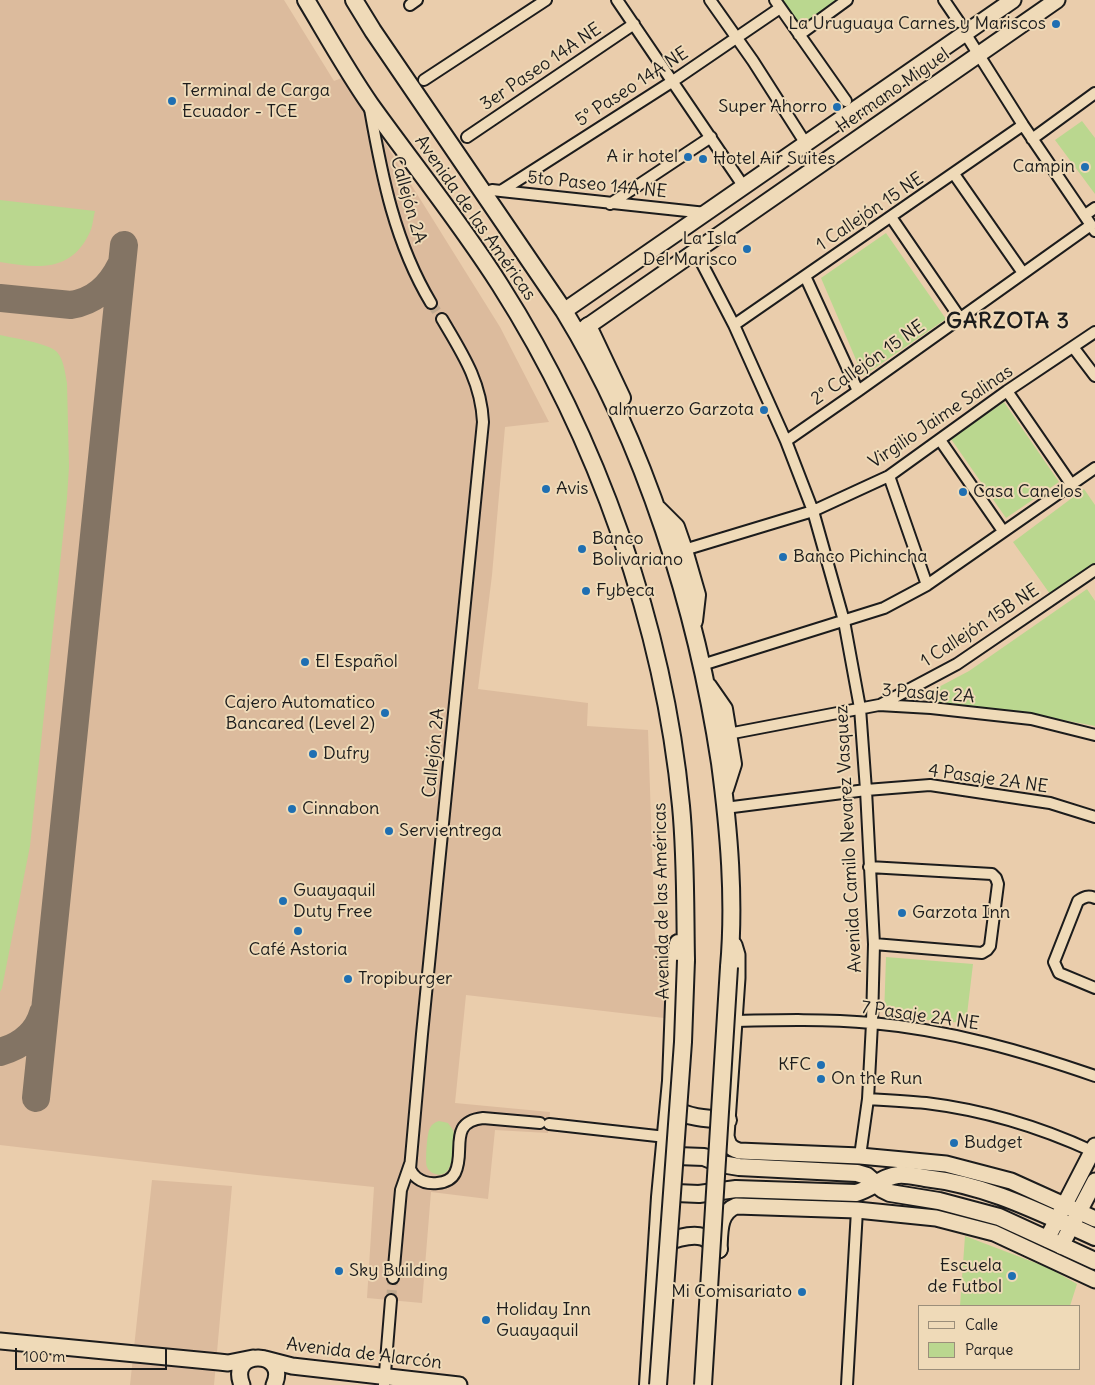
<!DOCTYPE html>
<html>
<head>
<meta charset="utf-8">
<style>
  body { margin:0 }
  #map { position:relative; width:1095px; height:1385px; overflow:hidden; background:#eacdac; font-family:Delius,sans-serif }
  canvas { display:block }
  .legend { position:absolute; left:918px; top:1305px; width:162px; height:65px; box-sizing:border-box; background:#efdab8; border:1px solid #9b8e7a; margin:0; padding:6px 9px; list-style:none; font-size:15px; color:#1c1c1c }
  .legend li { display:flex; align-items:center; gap:10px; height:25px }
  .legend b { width:25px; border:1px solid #9b8e7a }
  .scale { position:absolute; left:15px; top:1348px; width:152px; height:22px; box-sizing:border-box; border:2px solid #1c1c1c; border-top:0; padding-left:6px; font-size:15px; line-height:18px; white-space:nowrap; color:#1c1c1c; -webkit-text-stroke:4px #efdab8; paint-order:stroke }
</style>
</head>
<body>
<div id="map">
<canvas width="1095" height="1385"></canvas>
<ul class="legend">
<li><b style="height:6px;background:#efdab8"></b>Calle</li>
<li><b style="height:14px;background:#bad78f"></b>Parque</li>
</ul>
<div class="scale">100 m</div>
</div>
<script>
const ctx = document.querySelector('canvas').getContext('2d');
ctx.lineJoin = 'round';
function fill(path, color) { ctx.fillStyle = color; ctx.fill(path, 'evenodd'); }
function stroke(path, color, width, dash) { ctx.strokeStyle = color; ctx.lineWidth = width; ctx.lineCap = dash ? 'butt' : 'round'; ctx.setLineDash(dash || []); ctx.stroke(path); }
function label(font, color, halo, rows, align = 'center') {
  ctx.font = font + ' Delius,sans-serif'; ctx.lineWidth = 4; ctx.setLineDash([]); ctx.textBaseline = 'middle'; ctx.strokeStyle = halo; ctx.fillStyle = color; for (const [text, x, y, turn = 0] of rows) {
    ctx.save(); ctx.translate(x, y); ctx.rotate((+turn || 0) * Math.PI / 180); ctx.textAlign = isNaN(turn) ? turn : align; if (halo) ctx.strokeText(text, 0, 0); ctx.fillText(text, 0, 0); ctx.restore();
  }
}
fill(new Path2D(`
  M 0,0 L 284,0 L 334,81 L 344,77 L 500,327 L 549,422 L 505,427 L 492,575 L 478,689 L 588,703 L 587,726 L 648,730 L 655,937 L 668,982 L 664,1018 L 466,995 L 455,1103 L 550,1112 L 548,1133 L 495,1130 L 488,1199 L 431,1192 L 422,1303 L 367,1298 L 374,1187 L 257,1175 L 0,1145 Z
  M 152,1180 L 232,1186 L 214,1385 L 130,1385 Z`), '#dcbb9d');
fill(new Path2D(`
  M 780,0 L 848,0 L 802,32 Z
  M 1082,121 L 1095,138 L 1095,194 L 1055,140 Z
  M 0,200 L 95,211 C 93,218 93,227 89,234 C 70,273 36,268 0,262 Z
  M 886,233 L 946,319 L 863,376 L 821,278 Z
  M 0,335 C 13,338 48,343 57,352 C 64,360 65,373 67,383 L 69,467 L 67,498 L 30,846 L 2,988 L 0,992 Z
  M 1004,402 L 1059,482 L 1006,518 L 951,439 Z
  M 1084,489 L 1095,505 L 1095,563 L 1050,594 L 1013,542 Z
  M 1087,589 L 1095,601 L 1095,726 L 1030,714 L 937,702 L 918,698 L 969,671 Z
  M 886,957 L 973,964 L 966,1023 L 884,1017 Z
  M 439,1121 L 448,1123 L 453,1130 L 454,1134 C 453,1146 455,1180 435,1174 C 432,1173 428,1170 427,1167 C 425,1162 427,1132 430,1128 C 432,1124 435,1122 439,1121 Z
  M 965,1236 L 1049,1268 L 1077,1284 L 1070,1306 L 960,1306 Z`), '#bad78f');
stroke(new Path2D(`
  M 0,298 L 71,305 C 95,301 110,287 121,265
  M 0,1052 C 21,1046 37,1034 43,1013
  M 36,1098 L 124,245`), '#837464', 28);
stroke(new Path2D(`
  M 431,303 L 442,319
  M 391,1300 L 393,1278`), '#c1aa8f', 10, [10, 5]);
const street = new Path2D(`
  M 617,0 L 744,187
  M 710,0 L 753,61 L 806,144
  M 775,0 L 846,101
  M 944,0 L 959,22
  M 410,5 L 417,0
  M 965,33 L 1023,125 L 1095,231
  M 799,35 L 847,0
  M 424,80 L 546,0
  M 370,109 C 382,177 395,243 431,303
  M 467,137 L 634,24
  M 1032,139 L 1095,93
  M 954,174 L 1023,273
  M 501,191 L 673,81 L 780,8
  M 485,193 L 492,190 L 501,191 L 706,213
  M 610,204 L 711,137
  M 1085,215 L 1095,208
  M 891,217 L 960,318
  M 696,252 L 734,325 L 786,441 L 813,511 L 844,621 L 860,708 L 866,790 L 874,944 L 872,1023 L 868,1099 L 860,1156
  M 805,276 L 858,391
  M 442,319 C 462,353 481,381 483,422 L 422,1034 L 410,1169 C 412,1173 414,1176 417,1178 C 427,1186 449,1185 455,1173 C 466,1152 447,1122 483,1118 L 540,1123
  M 734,325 L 1023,125
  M 1073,347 L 1095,376
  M 1007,391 L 1071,484
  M 940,440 L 1003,531
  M 786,441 L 858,391 L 1091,225
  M 889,476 L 927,585
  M 684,550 L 813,511 L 889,476 L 1007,391 L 1095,332
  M 702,665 L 884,608 L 927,585 L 1095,468
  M 880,705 L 957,664 L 1095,570
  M 728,734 L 879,705 L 931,708 L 1031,719 L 1095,735
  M 725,808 L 866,790 L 930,785 L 1050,803 L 1095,817
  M 869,867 L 992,874 L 996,878 L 998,884 L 990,946 L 987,950 L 982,953 L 874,944
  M 1095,898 C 1088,895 1084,897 1078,901 L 1054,962 L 1059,973 L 1095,988
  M 735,1021 C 780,1020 827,1019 872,1023 C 949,1030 1023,1051 1095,1076
  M 868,1099 C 887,1100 907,1101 926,1103 C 983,1110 1040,1127 1092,1151
  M 549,1124 L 666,1137
  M 393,1278 L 401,1190 L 410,1164
  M 384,1385 L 391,1300
  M 847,1385 L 857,1210`);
const secondary = new Path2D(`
  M 564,311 L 1013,0
  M 578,333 L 1057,0
  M 734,945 L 737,955 L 737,978 L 726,1136 C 728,1145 730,1148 739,1151 L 860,1156 L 946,1164 L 1011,1181 L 1095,1219
  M 1047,1239 L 1095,1146
  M 1061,1246 L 1095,1181
  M 719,1250 C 720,1233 718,1213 736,1206 L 857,1210 L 936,1218 L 994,1233 L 1095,1280
  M 0,1341 L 219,1362 L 228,1363 L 253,1358
  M 265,1359 L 292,1366 L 459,1385
  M 242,1385 C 227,1348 290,1350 274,1385`);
const primary = new Path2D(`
  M 306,0 C 327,35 347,71 370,104 C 413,164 460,222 500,285 C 597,437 664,626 681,806 C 686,857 685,909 686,960
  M 354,0 L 373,31 L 564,311 C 645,443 697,611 720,763 C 729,831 735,899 729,967
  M 588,326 L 622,398
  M 658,509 L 676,527 L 684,550 L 697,595 L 694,621
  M 708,686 L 724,709 L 733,764 L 725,789
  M 669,1106 C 685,1118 709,1119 728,1120
  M 665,1151 L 677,1156 L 704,1157 L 721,1164 L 739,1167 L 857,1173 L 867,1176 L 882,1189 L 890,1193 L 939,1201 L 999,1217 L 1095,1261
  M 660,1197 L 676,1193 L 699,1194 L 736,1189 L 856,1193 C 871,1189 884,1176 898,1175 C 907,1174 917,1177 925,1178 C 987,1185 1039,1212 1095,1237
  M 658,1246 C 669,1240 691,1233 703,1237 C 709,1239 714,1245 719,1249
  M 648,1385 L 660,1197 L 671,1081 L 675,978 L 678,943`);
stroke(street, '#1c1c1c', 14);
stroke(secondary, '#1c1c1c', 19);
stroke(primary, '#1c1c1c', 20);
stroke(street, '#efdab8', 10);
stroke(secondary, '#efdab8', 15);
stroke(primary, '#efdab8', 16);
const primaryBridge = new Path2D(`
  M 658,1385 L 683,1042 L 686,960
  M 703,1385 L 729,967`);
stroke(primaryBridge, '#1c1c1c', 20, []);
stroke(primaryBridge, '#efdab8', 16);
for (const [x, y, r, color] of [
  [1056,24,5,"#1f6fb2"],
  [172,101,5,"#1f6fb2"],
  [837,107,5,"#1f6fb2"],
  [688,157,5,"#1f6fb2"],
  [703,159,5,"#1f6fb2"],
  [1085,167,5,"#1f6fb2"],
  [747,249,5,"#1f6fb2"],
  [764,410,5,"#1f6fb2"],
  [546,489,5,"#1f6fb2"],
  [963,492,5,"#1f6fb2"],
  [582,549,5,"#1f6fb2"],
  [783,557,5,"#1f6fb2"],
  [586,591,5,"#1f6fb2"],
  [305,662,5,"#1f6fb2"],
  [385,713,5,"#1f6fb2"],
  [313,754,5,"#1f6fb2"],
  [292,809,5,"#1f6fb2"],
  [389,831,5,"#1f6fb2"],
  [283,901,5,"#1f6fb2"],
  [902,913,5,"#1f6fb2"],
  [298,931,5,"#1f6fb2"],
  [348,979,5,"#1f6fb2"],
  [821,1065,5,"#1f6fb2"],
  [821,1079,5,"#1f6fb2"],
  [954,1143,5,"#1f6fb2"],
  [339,1271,5,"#1f6fb2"],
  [1012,1276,5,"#1f6fb2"],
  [802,1292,5,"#1f6fb2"],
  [486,1320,5,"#1f6fb2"]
]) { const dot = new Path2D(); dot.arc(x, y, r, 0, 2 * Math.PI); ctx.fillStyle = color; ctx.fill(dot); stroke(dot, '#efdab8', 2); }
label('18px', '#1c1c1c', '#efdab8', [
  ["La Uruguaya Carnes y Mariscos",1046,24,"right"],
  ["Terminal de Carga",182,91],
  ["Ecuador - TCE",182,112],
  ["Super Ahorro",827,107,"right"],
  ["A ir hotel",678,157,"right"],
  ["Hotel Air Suites",713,159],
  ["Campin",1075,167,"right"],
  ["La Isla",737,239,"right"],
  ["Del Marisco",737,260,"right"],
  ["almuerzo Garzota",754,410,"right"],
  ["Avis",556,489],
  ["Casa Canelos",973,492],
  ["Banco",592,539],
  ["Bolivariano",592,560],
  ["Banco Pichincha",793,557],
  ["Fybeca",596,591],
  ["El Español",315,662],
  ["Cajero Automatico",375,703,"right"],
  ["Bancared (Level 2)",375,724,"right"],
  ["Dufry",323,754],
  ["Cinnabon",302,809],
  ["Servientrega",399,831],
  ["Guayaquil",293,891],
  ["Duty Free",293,912],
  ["Garzota Inn",912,913],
  ["Café Astoria",298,950,"center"],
  ["Tropiburger",358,979],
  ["KFC",811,1065,"right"],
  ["On the Run",831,1079],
  ["Budget",964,1143],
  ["Escuela",1002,1266,"right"],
  ["de Futbol",1002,1287,"right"],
  ["Sky Building",349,1271],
  ["Mi Comisariato",792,1292,"right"],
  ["Holiday Inn",496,1310],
  ["Guayaquil",496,1331]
], 'left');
label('18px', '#1c1c1c', '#efdab8', [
  ["3er Paseo 14A NE",541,67,-34],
  ["5° Paseo 14A NE",632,87,-33],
  ["Hermano Miguel",893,91,-35],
  ["5to Paseo 14A NE",597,185,6],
  ["Callejón 2A",408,200,74],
  ["1 Callejón 15 NE",870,212,-34],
  ["Avenida de las Américas",475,218,55],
  ["2° Callejón 15 NE",868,363,-35],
  ["Virgilio Jaime Salinas",941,417,-34],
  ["1 Callejón 15B NE",980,626,-33],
  ["3 Pasaje 2A",928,694,4],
  ["Callejón 2A",434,753,-84],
  ["4 Pasaje 2A NE",988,779,8],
  ["Avenida Camilo Nevarez Vasquez",849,839,-93],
  ["Avenida de las Américas",662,901,-91],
  ["7 Pasaje 2A NE",920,1016,8],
  ["Avenida de Alarcón",364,1354,7]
]);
ctx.letterSpacing = '1px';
label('bold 22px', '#1c1c1c', '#efdab8', [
  ["GARZOTA 3",1008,322]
]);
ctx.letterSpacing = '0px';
</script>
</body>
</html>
